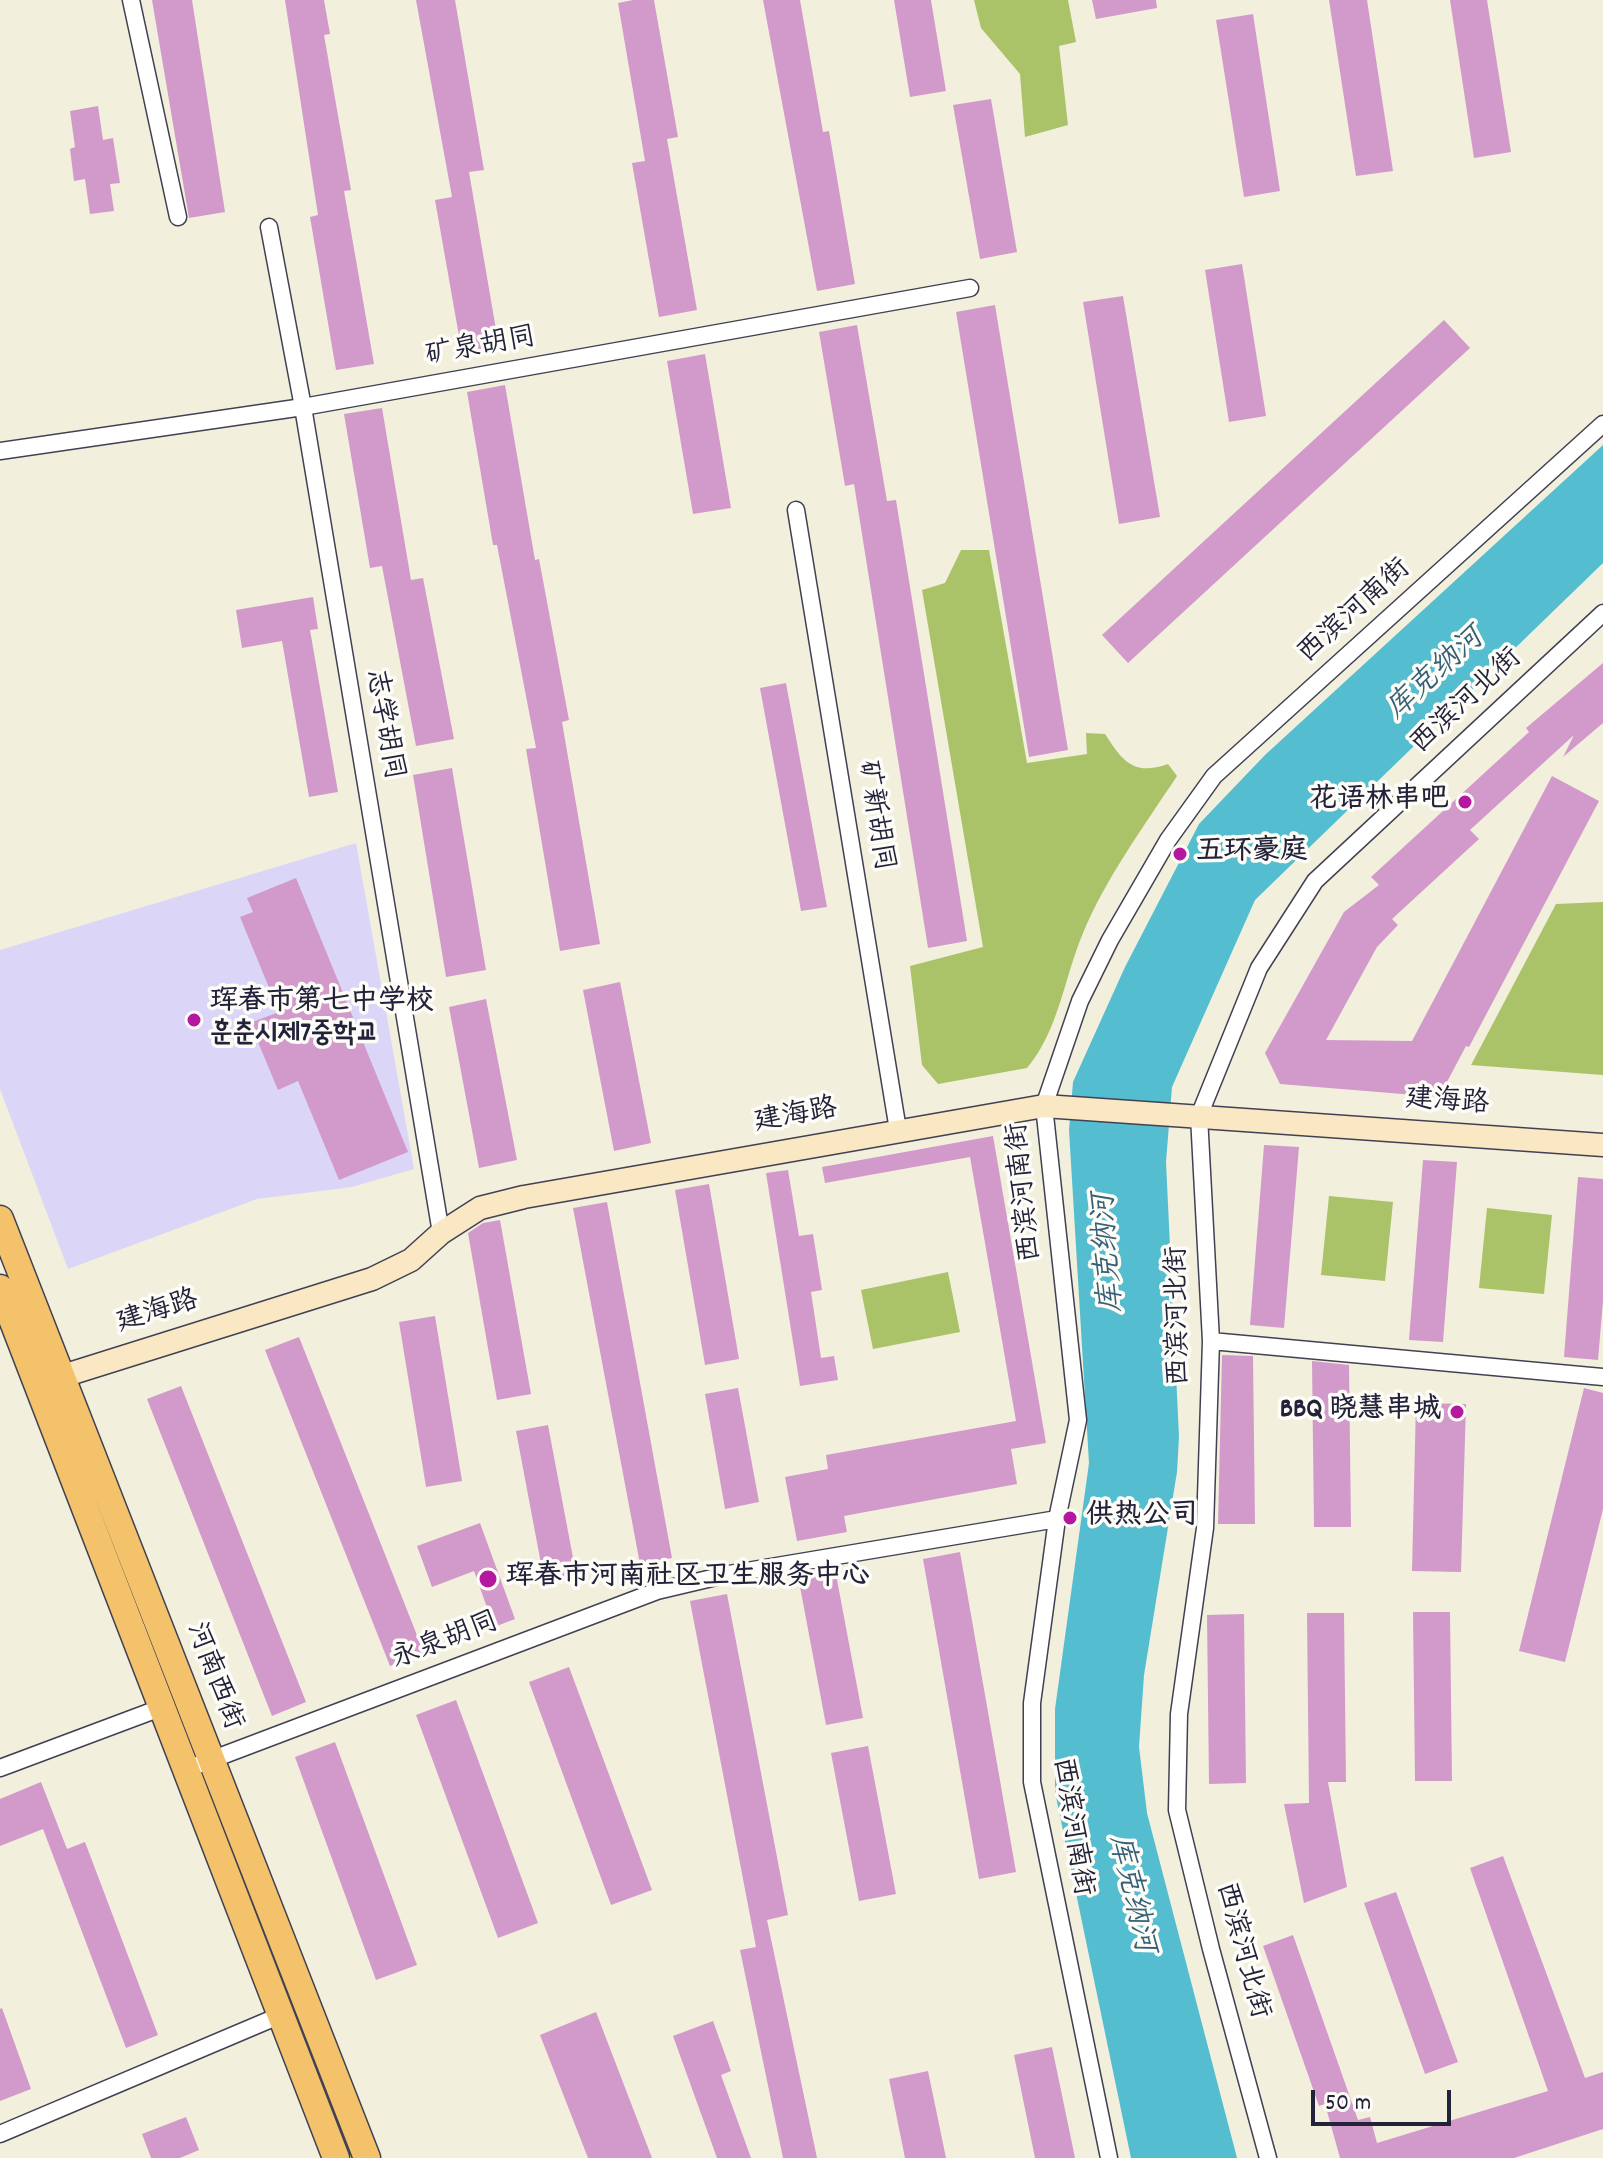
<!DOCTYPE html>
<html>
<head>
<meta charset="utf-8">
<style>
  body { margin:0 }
  #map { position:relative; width:1603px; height:2158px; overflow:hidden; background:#f2efdc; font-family:Dekko,sans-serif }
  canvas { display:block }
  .scale { position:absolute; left:1311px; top:2090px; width:140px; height:36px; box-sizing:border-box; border:4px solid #22223b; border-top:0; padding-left:10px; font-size:24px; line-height:28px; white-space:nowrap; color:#22223b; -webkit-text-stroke:6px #fdfcf7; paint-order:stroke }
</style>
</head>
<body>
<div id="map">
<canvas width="1603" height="2158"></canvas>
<div class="scale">50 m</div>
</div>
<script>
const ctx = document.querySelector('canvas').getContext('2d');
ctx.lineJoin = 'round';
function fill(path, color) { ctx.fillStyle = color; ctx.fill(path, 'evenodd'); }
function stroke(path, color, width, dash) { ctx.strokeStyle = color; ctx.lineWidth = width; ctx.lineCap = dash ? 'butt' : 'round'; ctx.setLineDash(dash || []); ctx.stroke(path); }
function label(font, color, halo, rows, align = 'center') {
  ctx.font = font + ' Dekko,"LXGW WenKai TC","Poor Story",sans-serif'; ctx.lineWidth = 7; ctx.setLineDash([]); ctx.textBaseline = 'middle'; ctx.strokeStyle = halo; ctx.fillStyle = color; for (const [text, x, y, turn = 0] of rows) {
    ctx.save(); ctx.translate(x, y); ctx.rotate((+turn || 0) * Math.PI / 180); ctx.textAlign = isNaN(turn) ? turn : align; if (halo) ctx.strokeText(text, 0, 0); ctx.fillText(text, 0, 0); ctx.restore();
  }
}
fill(new Path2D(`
  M 356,843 L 414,1169 L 352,1187 L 257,1199 L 68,1269 L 0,1089 L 0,950 Z`), '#dbd6f7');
fill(new Path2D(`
  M 974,0 L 1068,0 L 1076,42 L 1059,46 L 1068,125 L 1025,137 L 1020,74 L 981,28 Z
  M 961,550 L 989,550 L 1027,763 L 1087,754 L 1086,733 L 1105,734 C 1123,762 1134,776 1168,764 L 1177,776 C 1144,826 1106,878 1083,933 C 1064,978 1059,1030 1027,1068 L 938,1084 L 922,1065 L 910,966 L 983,947 L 922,590 L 945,583 Z
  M 1603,902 L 1603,1075 L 1471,1065 L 1556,904 Z
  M 1329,1196 L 1393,1202 L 1385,1281 L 1321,1275 Z
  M 1487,1208 L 1552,1215 L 1544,1294 L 1479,1288 Z
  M 948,1272 L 960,1332 L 873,1349 L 861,1290 Z`), '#aac368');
fill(new Path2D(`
  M 1603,445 L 1603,563 L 1255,900 L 1172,1087 L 1166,1162 L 1179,1437 L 1177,1472 L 1144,1675 L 1139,1747 L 1147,1813 L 1237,2158 L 1131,2158 L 1055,1792 L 1055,1709 L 1089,1463 L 1069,1130 L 1073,1082 L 1125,967 L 1199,824 L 1265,755 Z`), '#54bed0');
fill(new Path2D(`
  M 152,0 L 192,0 L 225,212 L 189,218 Z
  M 285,0 L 324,0 L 330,34 L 324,35 L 351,190 L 344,191 L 374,364 L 336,370 L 310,217 L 318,215 Z
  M 416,0 L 455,0 L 484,170 L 469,172 L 499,347 L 462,353 L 435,200 L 452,197 Z
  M 633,0 L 654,0 L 678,137 L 667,139 L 697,310 L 659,317 L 632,163 L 645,161 L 618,3 Z
  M 763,0 L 800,0 L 823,132 L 829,131 L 855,284 L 817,291 Z
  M 894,0 L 931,0 L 946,91 L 910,97 Z
  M 1092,0 L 1156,0 L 1157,8 L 1096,19 Z
  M 1329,0 L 1367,0 L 1393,171 L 1356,176 Z
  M 1450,0 L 1487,0 L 1511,152 L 1474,158 Z
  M 1253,14 L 1280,191 L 1244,197 L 1216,20 Z
  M 991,99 L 1017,252 L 980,259 L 953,105 Z
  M 98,106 L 103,140 L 113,138 L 120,183 L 110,184 L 114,211 L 90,214 L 85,179 L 74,181 L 70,149 L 75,147 L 70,111 Z
  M 1242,264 L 1266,416 L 1229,422 L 1205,270 Z
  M 1123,296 L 1160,517 L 1119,524 L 1083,302 Z
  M 995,305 L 1068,750 L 1029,757 L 956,312 Z
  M 1444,320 L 1470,348 L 1128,663 L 1102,635 Z
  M 857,325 L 887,501 L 896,500 L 967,941 L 928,948 L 854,484 L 845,486 L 819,332 Z
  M 705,354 L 731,508 L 693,514 L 667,361 Z
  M 505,385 L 535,560 L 539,559 L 569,720 L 562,722 L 600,944 L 560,951 L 526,749 L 536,748 L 497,545 L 493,545 L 467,392 Z
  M 382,408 L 411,580 L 423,578 L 454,739 L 416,746 L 382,566 L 370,568 L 344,414 Z
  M 313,597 L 318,629 L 310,630 L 338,792 L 309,797 L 282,641 L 242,648 L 236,610 Z
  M 1603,663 L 1603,723 L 1563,757 L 1574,735 L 1470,830 L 1479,839 L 1392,919 L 1398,925 L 1377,947 L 1326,1040 L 1412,1041 L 1552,776 L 1599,801 L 1469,1047 L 1466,1046 L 1439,1097 L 1280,1084 L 1265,1053 L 1344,912 L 1379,885 L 1371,877 L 1529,732 L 1526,728 Z
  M 786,683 L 827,907 L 801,911 L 760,688 Z
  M 452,768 L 486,970 L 446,977 L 413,775 Z
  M 296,878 L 408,1152 L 339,1180 L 298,1081 L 278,1090 L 250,1023 L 279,1012 L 240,917 L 253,912 L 247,898 Z
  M 620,982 L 651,1143 L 614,1151 L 583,990 Z
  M 486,999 L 517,1160 L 479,1168 L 449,1007 Z
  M 993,1136 L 1046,1443 L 1011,1449 L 1017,1484 L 844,1516 L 847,1532 L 797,1541 L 785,1477 L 828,1469 L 826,1455 L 1016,1421 L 970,1157 L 825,1183 L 822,1167 Z
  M 1264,1145 L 1299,1147 L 1284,1328 L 1250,1325 Z
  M 1423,1160 L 1457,1162 L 1443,1342 L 1409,1340 Z
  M 788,1170 L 799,1236 L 813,1234 L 822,1290 L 811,1292 L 821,1358 L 834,1356 L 838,1380 L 800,1386 L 766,1173 Z
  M 1578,1177 L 1603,1179 L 1603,1301 L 1598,1360 L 1564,1357 Z
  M 709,1184 L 739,1359 L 705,1365 L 675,1190 Z
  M 607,1202 L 672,1558 L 640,1564 L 573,1208 Z
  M 500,1220 L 531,1394 L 497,1400 L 468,1233 L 483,1223 Z
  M 435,1316 L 462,1481 L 426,1487 L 399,1322 Z
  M 299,1337 L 424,1653 L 390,1666 L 265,1350 Z
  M 1222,1355 L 1253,1356 L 1255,1524 L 1218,1524 Z
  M 1312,1361 L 1349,1365 L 1351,1527 L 1314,1527 Z
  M 181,1386 L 306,1702 L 272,1716 L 147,1399 Z
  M 738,1388 L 759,1502 L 725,1509 L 705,1394 Z
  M 1584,1388 L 1603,1393 L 1603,1509 L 1565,1662 L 1519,1651 Z
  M 1416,1403 L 1466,1404 L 1461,1572 L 1412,1571 Z
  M 548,1425 L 577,1579 L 545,1585 L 516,1431 Z
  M 480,1523 L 515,1619 L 494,1627 L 474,1571 L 432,1587 L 417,1546 Z
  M 960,1552 L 1016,1872 L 979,1879 L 923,1559 Z
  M 835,1569 L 863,1718 L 826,1725 L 798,1576 Z
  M 727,1594 L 788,1915 L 767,1920 L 817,2158 L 783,2158 L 740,1950 L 756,1947 L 690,1601 Z
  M 1413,1612 L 1450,1612 L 1452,1781 L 1415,1781 Z
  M 1307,1613 L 1344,1613 L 1346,1782 L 1328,1782 L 1347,1887 L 1304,1903 L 1284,1804 L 1309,1803 Z
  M 1244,1614 L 1246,1783 L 1209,1784 L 1207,1615 Z
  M 569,1667 L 652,1890 L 611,1905 L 529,1682 Z
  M 456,1700 L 538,1923 L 498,1938 L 416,1715 Z
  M 335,1742 L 417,1965 L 376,1980 L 295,1757 Z
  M 868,1746 L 896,1894 L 859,1901 L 831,1753 Z
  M 41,1782 L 67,1849 L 85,1842 L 158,2035 L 126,2048 L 43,1829 L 0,1846 L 0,1799 Z
  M 1503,1856 L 1585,2078 L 1603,2072 L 1603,2129 L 1514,2158 L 1340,2158 L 1325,2104 L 1319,2106 L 1263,1946 L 1293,1935 L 1358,2120 L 1370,2117 L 1377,2143 L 1548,2091 L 1470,1868 Z
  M 1396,1892 L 1458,2062 L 1425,2074 L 1364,1903 Z
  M 2,2008 L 31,2089 L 0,2101 L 0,2009 Z
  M 596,2012 L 652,2158 L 588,2158 L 540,2035 Z
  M 713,2021 L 731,2071 L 721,2075 L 751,2158 L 717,2158 L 673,2036 Z
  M 1052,2047 L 1075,2158 L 1035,2158 L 1014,2055 Z
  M 928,2071 L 946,2158 L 905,2158 L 889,2079 Z
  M 186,2117 L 199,2150 L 180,2158 L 151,2158 L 142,2134 Z`), '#d29acb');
const street = new Path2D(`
  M 131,0 L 178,217
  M 269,227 L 303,407 L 441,1233
  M 0,451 L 303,407 L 970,288
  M 796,510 L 898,1130
  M 1211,1341 L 1603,1377
  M 0,1768 L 163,1707
  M 187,1769 L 657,1591 L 729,1574 L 1057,1519
  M 0,2134 L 281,2015
  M 1109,2158 L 1032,1782 L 1032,1703 L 1057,1519 L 1078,1420 L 1044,1106 L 1080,1001 L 1110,940 L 1168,840 L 1214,776 L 1603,424
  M 1268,2158 L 1211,1949 L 1177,1810 L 1179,1714 L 1205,1528 L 1211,1341 L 1199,1116 L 1259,968 L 1315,881 L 1603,613`);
const secondary = new Path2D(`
  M 47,1381 L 372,1279 L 411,1260 L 441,1233 L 480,1208 L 524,1197 L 1044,1106 L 1603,1145`);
const primary = new Path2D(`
  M 0,1219 L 367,2158
  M 0,1288 L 336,2158`);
stroke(street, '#414153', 19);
stroke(secondary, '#414153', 25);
stroke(primary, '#414153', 29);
stroke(street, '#fff', 16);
stroke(secondary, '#fae7c3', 22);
stroke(primary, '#f3c26a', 26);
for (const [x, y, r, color] of [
  [1465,802,8,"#b5179e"],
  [1180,854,8,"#b5179e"],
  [194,1020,8,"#b5179e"],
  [1457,1412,8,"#b5179e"],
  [1070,1518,8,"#b5179e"],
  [488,1579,10,"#b5179e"]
]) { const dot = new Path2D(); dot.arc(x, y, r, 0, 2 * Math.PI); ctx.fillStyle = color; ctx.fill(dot); stroke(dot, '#fdfcf7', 3); }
label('28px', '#22223b', '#fdfcf7', [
  ["矿泉胡同",481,349,-10],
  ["西滨河南街",1356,613,-42],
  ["西滨河北街",1468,703,-43],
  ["志学胡同",382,725,80],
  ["矿新胡同",873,816,81],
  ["建海路",1447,1104,4],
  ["建海路",796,1118,-10],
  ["西滨河南街",1027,1192,-96],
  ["建海路",158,1314,-17],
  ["西滨河北街",1181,1316,-91],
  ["永泉胡同",446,1643,-21],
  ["河南西街",212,1677,69],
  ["西滨河南街",1070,1827,81],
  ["西滨河北街",1240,1951,75]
]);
label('bold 28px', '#22223b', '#fdfcf7', [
  ["花语林串吧",1449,802,"right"],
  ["五环豪庭",1196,854],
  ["珲春市第七中学校",210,1004],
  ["훈춘시제7중학교",210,1036],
  ["BBQ 晓慧串城",1441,1412,"right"],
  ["供热公司",1086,1518],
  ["珲春市河南社区卫生服务中心",506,1579]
], 'left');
label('italic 30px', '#366077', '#fdfcf7', [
  ["库克纳河",1437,676,-42],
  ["库克纳河",1111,1253,-94],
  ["库克纳河",1129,1894,77]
]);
</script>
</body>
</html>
